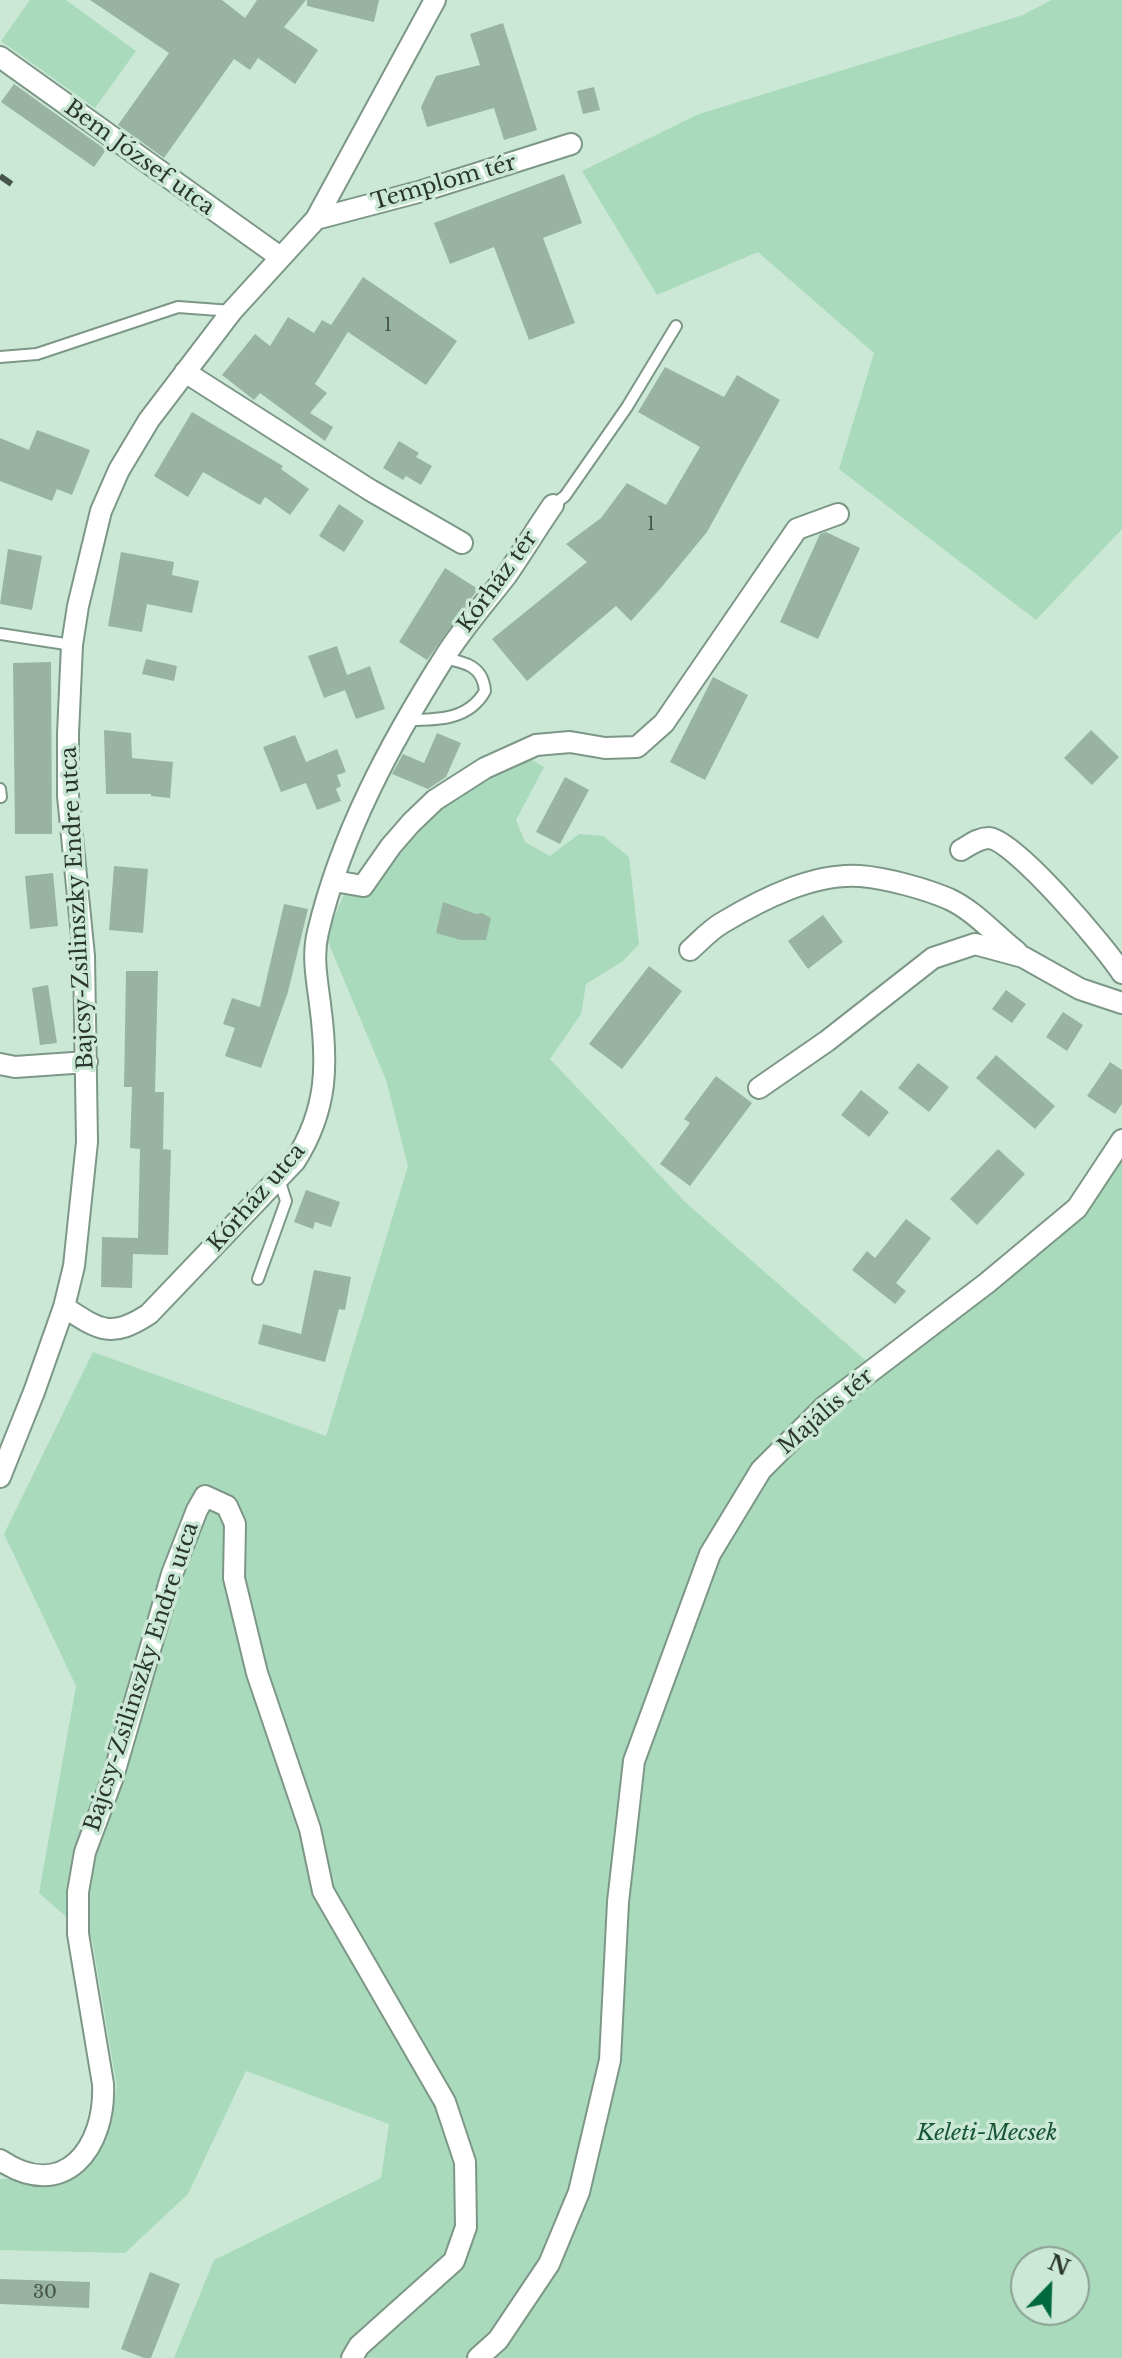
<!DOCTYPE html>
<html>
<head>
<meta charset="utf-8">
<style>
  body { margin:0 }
  #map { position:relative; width:1122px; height:2358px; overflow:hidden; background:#cbe8d6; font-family:"Libre Baskerville",serif }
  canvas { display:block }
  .north { position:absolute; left:1010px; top:2246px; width:80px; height:80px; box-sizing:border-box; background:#cbe8d6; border:2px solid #8ba093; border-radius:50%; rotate:23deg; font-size:22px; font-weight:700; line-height:32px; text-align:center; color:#2a352e }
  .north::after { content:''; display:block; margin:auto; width:28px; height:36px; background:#01693f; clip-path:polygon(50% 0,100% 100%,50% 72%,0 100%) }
</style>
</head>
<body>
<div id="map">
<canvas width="1122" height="2358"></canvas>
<div class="north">N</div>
</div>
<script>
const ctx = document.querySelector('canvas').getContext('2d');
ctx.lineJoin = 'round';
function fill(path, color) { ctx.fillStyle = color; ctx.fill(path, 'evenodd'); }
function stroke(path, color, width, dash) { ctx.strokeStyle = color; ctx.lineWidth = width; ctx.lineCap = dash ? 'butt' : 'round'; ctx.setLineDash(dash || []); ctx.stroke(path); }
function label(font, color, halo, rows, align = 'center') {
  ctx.font = font + ' "Libre Baskerville",serif'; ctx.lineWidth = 7; ctx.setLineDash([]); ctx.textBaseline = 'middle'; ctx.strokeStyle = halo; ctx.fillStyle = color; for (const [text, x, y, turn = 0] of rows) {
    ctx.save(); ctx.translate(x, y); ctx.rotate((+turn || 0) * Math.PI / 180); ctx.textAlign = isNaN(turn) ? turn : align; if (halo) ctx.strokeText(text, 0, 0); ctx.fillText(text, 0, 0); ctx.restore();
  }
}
fill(new Path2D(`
  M 30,0 L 66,0 L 136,51 L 95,108 L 1,41 Z
  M 1051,0 L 1122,0 L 1122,529 L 1036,620 L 839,469 L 874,353 L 758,252 L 657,295 L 582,171 L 699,114 L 1023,15 Z
  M 529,758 L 544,767 L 516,820 L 525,842 L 550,856 L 579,834 L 603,836 L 629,857 L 639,944 L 623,961 L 586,984 L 581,1014 L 550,1059 L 685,1202 L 881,1374 L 1093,1198 L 1122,1160 L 1122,2358 L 174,2358 L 214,2260 L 381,2178 L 389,2124 L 246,2071 L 188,2194 L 125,2253 L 0,2250 L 0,2179 L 70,2178 L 103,2146 L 117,2088 L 92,1939 L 39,1893 L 76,1686 L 4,1534 L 93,1352 L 326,1436 L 408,1166 L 386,1080 L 326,937 L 347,887 L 377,871 L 454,791 ZM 1026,2262 L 1074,2262 L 1074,2310 L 1026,2310 Z`), '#a9dabb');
fill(new Path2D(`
  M 90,0 L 222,0 L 245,18 L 257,0 L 306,0 L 284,27 L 318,50 L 295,84 L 258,58 L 250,70 L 234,59 L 164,158 L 118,125 L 169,53 Z
  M 307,0 L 379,0 L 374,22 L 307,6 Z
  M 503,23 L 537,130 L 504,140 L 494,108 L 427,127 L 421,107 L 436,76 L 480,65 L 470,34 Z
  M 14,84 L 106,150 L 94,167 L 1,102 Z
  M 594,87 L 600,110 L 583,114 L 577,91 Z
  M 564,174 L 582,223 L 543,238 L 575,323 L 529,340 L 494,247 L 450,264 L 434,223 Z
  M 363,277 L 457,341 L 426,385 L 348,332 L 315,384 L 327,393 L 310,413 L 333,427 L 325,441 L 260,393 L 254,400 L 222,375 L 255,334 L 270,346 L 288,317 L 314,333 L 322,320 L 331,325 Z
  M 665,367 L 724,397 L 737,375 L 780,400 L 707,532 L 660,589 L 631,621 L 616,606 L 527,681 L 492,639 L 587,562 L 566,544 L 601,518 L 627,483 L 666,505 L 700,447 L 638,412 Z
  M 192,412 L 283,466 L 281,469 L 309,489 L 290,515 L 265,497 L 260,505 L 203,472 L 188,497 L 154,476 Z
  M 37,430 L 90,450 L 72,495 L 57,489 L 52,501 L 0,481 L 0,438 L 29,450 Z
  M 399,441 L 419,453 L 416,457 L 432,466 L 421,485 L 406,476 L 403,480 L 383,468 Z
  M 339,504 L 364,521 L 344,552 L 319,536 Z
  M 826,532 L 860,548 L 818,639 L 780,622 L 820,534 Z
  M 8,549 L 42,556 L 32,610 L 0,604 Z
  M 121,552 L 174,562 L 172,575 L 199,581 L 192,613 L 147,604 L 142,632 L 108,626 Z
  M 445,568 L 478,589 L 427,660 L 399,642 Z
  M 337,646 L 347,675 L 370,666 L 385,709 L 356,719 L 345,690 L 324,698 L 308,656 Z
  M 146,659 L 177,666 L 174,681 L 142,674 Z
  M 51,662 L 52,834 L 15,834 L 13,663 Z
  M 713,677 L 748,695 L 705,780 L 670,762 Z
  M 104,730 L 131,733 L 132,758 L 173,762 L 170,798 L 151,796 L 151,794 L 106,794 Z
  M 1091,730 L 1119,757 L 1092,785 L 1064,758 Z
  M 437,733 L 461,743 L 446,777 L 428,789 L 392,774 L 403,754 L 424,763 Z
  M 295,735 L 306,762 L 337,749 L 346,772 L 337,775 L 341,786 L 336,789 L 341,801 L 317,810 L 306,783 L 281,792 L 263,747 Z
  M 565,777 L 589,790 L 560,844 L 536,832 Z
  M 114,866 L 148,869 L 143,933 L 109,930 Z
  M 53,873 L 58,926 L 30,929 L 25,876 Z
  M 443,902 L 476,914 L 482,913 L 491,918 L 486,940 L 461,940 L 436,933 Z
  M 284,904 L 308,909 L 288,992 L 261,1068 L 225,1056 L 235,1028 L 223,1024 L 232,998 L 260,1007 Z
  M 823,915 L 843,942 L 808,969 L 788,941 Z
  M 649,966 L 682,991 L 622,1069 L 589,1044 Z
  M 126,971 L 158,971 L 155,1092 L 164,1092 L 163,1149 L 171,1150 L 168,1255 L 133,1254 L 132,1288 L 101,1287 L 102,1237 L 138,1238 L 140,1149 L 130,1148 L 132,1087 L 124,1087 Z
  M 48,985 L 57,1043 L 40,1045 L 32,988 Z
  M 1006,990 L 1026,1004 L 1012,1023 L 992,1009 Z
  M 1063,1012 L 1083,1025 L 1067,1051 L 1046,1037 Z
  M 996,1055 L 1055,1106 L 1035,1129 L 976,1078 Z
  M 1110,1062 L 1122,1070 L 1122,1104 L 1115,1114 L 1087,1096 Z
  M 918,1063 L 949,1087 L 929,1112 L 898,1088 Z
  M 716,1076 L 752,1103 L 690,1186 L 660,1164 L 690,1123 L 684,1119 Z
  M 861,1090 L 889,1112 L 869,1137 L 841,1115 Z
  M 998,1149 L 1025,1174 L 977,1225 L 950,1199 Z
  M 306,1190 L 340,1202 L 331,1227 L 315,1222 L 313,1229 L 294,1222 Z
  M 906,1219 L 931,1238 L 896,1283 L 906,1291 L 895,1304 L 852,1270 L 867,1251 L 875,1258 Z
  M 314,1270 L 351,1277 L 345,1310 L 339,1309 L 325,1362 L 258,1344 L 263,1324 L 301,1334 Z
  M 150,2272 L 180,2284 L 151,2358 L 144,2358 L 121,2349 Z
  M 0,2279 L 90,2282 L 89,2308 L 0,2304 Z`), '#98b3a2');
const lane = new Path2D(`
  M 0,357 L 37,354 L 178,307 L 232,311
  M 553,505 L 565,496 L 627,407 L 676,326
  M 0,634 L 72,645
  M 408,720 C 437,720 469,720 485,691 C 483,666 465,662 443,658
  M 0,789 L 1,797
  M 258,1279 L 286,1201 L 279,1179`);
const street = new Path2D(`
  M 0,57 L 280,257
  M 316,219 L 422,191 L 571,144
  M 185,372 L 370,490 L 462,543
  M 961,850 C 970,845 978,838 989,838 C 1015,840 1106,948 1122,973
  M 334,881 L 363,886 L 391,846 L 411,823 L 435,800 L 485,768 L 536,745 L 570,742 L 605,748 L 637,747 L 664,723 L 797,529 L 838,514
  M 690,950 C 700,941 710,930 722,923 C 762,899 813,873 860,876 C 886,878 926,889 949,899 C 975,911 995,935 1017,952
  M 0,1064 L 15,1067 L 87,1062
  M 759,1088 L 827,1041 L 933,958 L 975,944 L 1023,957 L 1080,989 L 1122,1003
  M 64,1307 C 99,1330 111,1339 149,1314 L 295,1161 C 328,1109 328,1064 320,1004 C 317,980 312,956 318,932 C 341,834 391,742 444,658 C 462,629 485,603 506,576 C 522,553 537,528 553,505
  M 0,1477 L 34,1392 L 64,1307 L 74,1266 L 87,1142 L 84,956 L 68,796 L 68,734 L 72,645 L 78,606 L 101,511 L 119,470 L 149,420 L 232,311 L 316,219 L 435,0
  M 0,2160 C 64,2203 106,2148 103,2084 L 78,1934 L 78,1892 L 85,1852 L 113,1777 L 172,1574 L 197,1510 L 205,1496 L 227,1506 L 235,1524 L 234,1578 L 257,1673 L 310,1829 L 323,1891 L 445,2102 L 465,2162 L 466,2227 L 454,2261 L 359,2346 L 352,2358
  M 478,2358 L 498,2340 L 549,2264 L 579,2192 L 610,2060 L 618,1902 L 634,1761 L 710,1554 L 761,1470 L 824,1407 L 987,1283 L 1077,1208 L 1122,1140`);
stroke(lane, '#7d9787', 14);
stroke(street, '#7d9787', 24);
stroke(lane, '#fff', 10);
stroke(street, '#fff', 20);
stroke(new Path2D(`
  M 0,176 L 23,192`), '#46544b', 6, [14, 14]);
label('18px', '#46544b', null, [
  ["1",388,326],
  ["1",651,525],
  ["30",45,2293]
]);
label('22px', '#2a352e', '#cbe8d6', [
  ["Bem József utca",139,158,36],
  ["Templom tér",444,183,-16],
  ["Kórház tér",498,582,-54],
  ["Bajcsy-Zsilinszky Endre utca",78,908,-93],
  ["Kórház utca",257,1198,-49],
  ["Majális tér",826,1412,-41],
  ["Bajcsy-Zsilinszky Endre utca",142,1677,-72]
]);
label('italic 22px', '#185637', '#cbe8d6', [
  ["Keleti-Mecsek",987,2134]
]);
</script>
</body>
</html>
